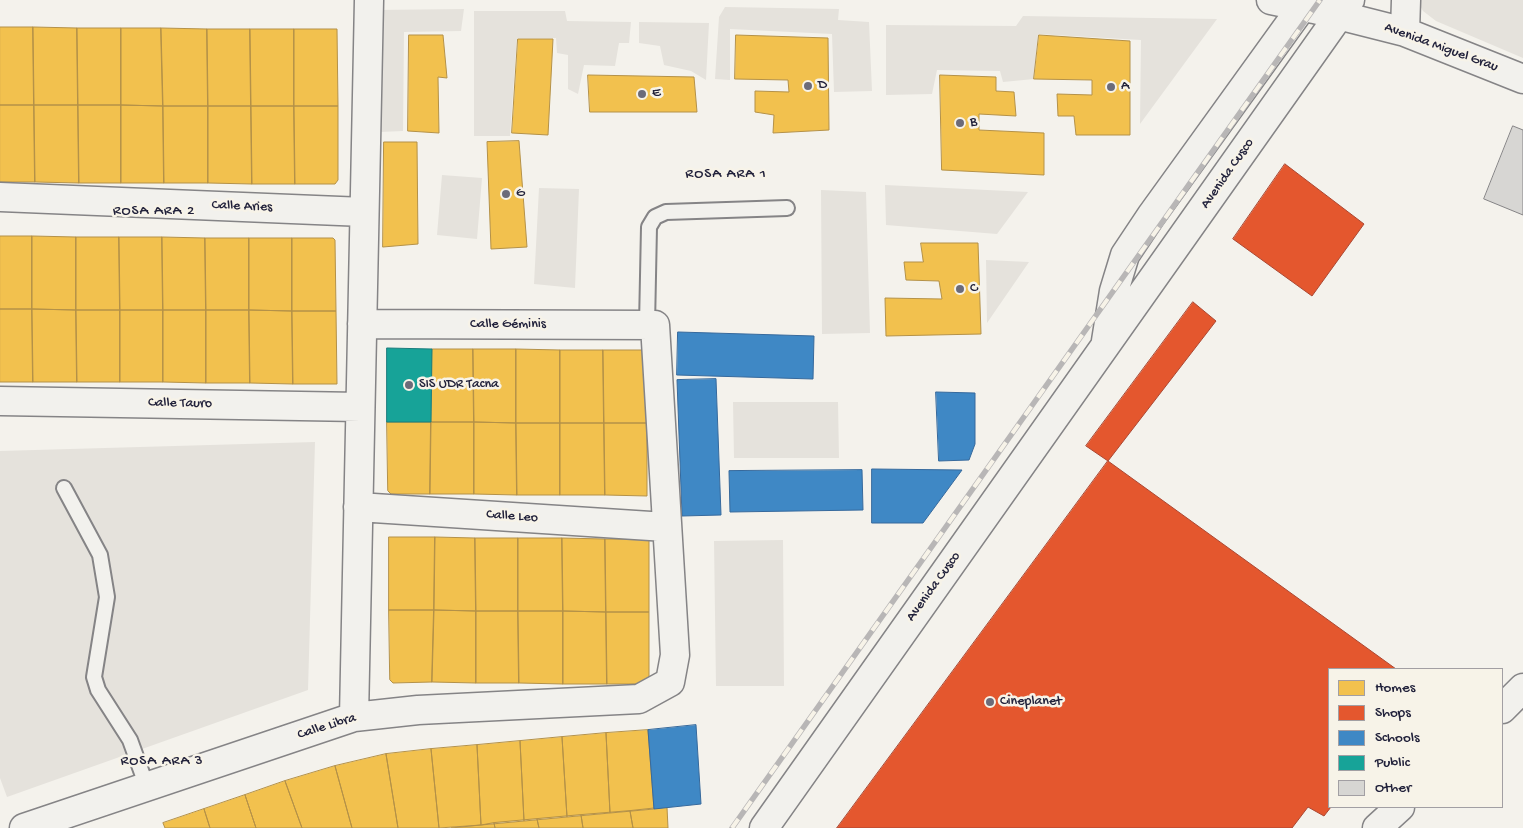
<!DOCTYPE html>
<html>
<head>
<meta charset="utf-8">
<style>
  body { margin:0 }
  #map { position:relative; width:1523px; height:828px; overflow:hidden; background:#f4f2ec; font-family:"Gochi Hand",sans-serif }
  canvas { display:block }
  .legend { position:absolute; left:1328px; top:668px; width:175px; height:140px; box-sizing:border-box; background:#f7f3e8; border:1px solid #a29fa3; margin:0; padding:6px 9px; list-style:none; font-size:15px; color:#22223b }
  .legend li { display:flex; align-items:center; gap:10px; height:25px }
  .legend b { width:25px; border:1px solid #a29fa3 }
</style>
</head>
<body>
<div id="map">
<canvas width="1523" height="828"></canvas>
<ul class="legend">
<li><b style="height:14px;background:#f2c14e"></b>Homes</li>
<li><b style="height:14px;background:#e4572e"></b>Shops</li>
<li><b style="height:14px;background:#3f88c5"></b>Schools</li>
<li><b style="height:14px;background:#17a398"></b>Public</li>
<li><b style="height:14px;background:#d7d6d3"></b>Other</li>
</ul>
</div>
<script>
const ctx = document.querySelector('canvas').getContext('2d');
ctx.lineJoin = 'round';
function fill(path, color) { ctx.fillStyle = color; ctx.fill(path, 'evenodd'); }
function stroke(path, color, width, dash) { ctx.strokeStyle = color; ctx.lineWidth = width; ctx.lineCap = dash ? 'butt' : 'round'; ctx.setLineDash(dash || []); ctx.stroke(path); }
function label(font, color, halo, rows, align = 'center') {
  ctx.font = font + ' "Gochi Hand",sans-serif'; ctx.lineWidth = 5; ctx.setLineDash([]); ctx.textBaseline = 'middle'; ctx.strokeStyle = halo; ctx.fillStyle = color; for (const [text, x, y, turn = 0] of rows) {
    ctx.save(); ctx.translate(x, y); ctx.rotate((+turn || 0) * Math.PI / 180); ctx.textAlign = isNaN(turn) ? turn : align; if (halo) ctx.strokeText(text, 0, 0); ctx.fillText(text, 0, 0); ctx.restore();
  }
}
fill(new Path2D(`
  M 1417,0 L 1523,0 L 1523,58 L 1436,21 L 1423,11 Z
  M 725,7 L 839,9 L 838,20 L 869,22 L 872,91 L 834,92 L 832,34 L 730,29 L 730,80 L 715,79 L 719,17 Z
  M 464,9 L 461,31 L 404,32 L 403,131 L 380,132 L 375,10 Z
  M 474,11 L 565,11 L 567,21 L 631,22 L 629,43 L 619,43 L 615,66 L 584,65 L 578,94 L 568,89 L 568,55 L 557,53 L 556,38 L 517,38 L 510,136 L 474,136 Z
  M 1023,16 L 1217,19 L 1140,124 L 1141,40 L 1038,34 L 1034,79 L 1003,82 L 1000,71 L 937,70 L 932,94 L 886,95 L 886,25 L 1016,26 Z
  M 639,22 L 709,23 L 706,80 L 691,71 L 664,65 L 660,46 L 639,43 Z
  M 442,175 L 482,178 L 477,239 L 437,235 Z
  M 885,185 L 1028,192 L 997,234 L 886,225 Z
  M 539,188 L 579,189 L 575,288 L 534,284 Z
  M 821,190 L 866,192 L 870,333 L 822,334 Z
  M 986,260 L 1029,262 L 987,323 Z
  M 733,402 L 838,402 L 839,458 L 734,458 Z
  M 315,442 L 308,690 L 7,797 L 0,778 L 0,451 Z
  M 783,540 L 784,686 L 716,686 L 714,541 Z`), '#e5e2dc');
const homes = new Path2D(`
  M 0,27 L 33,27 L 34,105 L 0,105 Z
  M 33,27 L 77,28 L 78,105 L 34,105 Z
  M 77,28 L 121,28 L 121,105 L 78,105 Z
  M 121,28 L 161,28 L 163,106 L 121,105 Z
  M 161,28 L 207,29 L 208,106 L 163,106 Z
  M 207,29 L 250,29 L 251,106 L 208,106 Z
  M 250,29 L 294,29 L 294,106 L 251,106 Z
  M 294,29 L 337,29 L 338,106 L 294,106 Z
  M 409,35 L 443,35 L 447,78 L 438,77 L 439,133 L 408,131 Z
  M 736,35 L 828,38 L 829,130 L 773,133 L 774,115 L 755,112 L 755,91 L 789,92 L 788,80 L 735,79 Z
  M 1039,35 L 1130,41 L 1130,135 L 1076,135 L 1074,116 L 1058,116 L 1057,94 L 1092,95 L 1092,80 L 1034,79 Z
  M 518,39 L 553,39 L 548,135 L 512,133 Z
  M 588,75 L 694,77 L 697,112 L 590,112 Z
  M 940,75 L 996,77 L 996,91 L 1014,92 L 1016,116 L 979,114 L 979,130 L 1044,133 L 1044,175 L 942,170 Z
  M 0,105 L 34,105 L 35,182 L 0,182 Z
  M 34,105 L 78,105 L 79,183 L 35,182 Z
  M 78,105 L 121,105 L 121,183 L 79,183 Z
  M 121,105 L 163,106 L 164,183 L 121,183 Z
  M 163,106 L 208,106 L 208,183 L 164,183 Z
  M 208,106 L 251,106 L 252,184 L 208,183 Z
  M 251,106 L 294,106 L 295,184 L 252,184 Z
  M 294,106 L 338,106 L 338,180 L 335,184 L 295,184 Z
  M 519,141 L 527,247 L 491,249 L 487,142 Z
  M 384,142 L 417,142 L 418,244 L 383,247 Z
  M 0,236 L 32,236 L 32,309 L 0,309 Z
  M 32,236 L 76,237 L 76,310 L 32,309 Z
  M 76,237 L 119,237 L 120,310 L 76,310 Z
  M 119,237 L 162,237 L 163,310 L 120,310 Z
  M 162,237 L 205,238 L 206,310 L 163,310 Z
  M 205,238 L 249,238 L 249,310 L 206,310 Z
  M 249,238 L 292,238 L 292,311 L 249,310 Z
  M 292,238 L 333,238 L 335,240 L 336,311 L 292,311 Z
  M 921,243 L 978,243 L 981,334 L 886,336 L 885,298 L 942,299 L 939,281 L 906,280 L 904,262 L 923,262 Z
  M 0,309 L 32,309 L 33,382 L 0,382 Z
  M 32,309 L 76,310 L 77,382 L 33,382 Z
  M 76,310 L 120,310 L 120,382 L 77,382 Z
  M 120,310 L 163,310 L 163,382 L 120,382 Z
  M 163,310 L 206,310 L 206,383 L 163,382 Z
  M 206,310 L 249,310 L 250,383 L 206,383 Z
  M 249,310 L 292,311 L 293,384 L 250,383 Z
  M 292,311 L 336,311 L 337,384 L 293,384 Z
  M 432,349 L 473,349 L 474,422 L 431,422 Z
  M 473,349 L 516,349 L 516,423 L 474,422 Z
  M 516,349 L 560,350 L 560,423 L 516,423 Z
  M 560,350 L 603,350 L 604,423 L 560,423 Z
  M 603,350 L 647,350 L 647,423 L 604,423 Z
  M 387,422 L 431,422 L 430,494 L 391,494 L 388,491 Z
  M 431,422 L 474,422 L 474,494 L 430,494 Z
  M 474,422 L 516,423 L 517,495 L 474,494 Z
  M 516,423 L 560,423 L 560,495 L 517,495 Z
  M 560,423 L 604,423 L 605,495 L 560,495 Z
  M 604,423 L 647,423 L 647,496 L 605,495 Z
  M 389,537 L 435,537 L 434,610 L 389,610 Z
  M 435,537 L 475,538 L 476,611 L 434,610 Z
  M 475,538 L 518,538 L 518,611 L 476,611 Z
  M 518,538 L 562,538 L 563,611 L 518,611 Z
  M 562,538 L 605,539 L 606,612 L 563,611 Z
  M 605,539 L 649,539 L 649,612 L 606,612 Z
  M 389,610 L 434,610 L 432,682 L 393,683 L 390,680 Z
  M 434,610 L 476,611 L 476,683 L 432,682 Z
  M 476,611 L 518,611 L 519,683 L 476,683 Z
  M 518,611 L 563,611 L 563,684 L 519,683 Z
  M 563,611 L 606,612 L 607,684 L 563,684 Z
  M 606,612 L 649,612 L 649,684 L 607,684 Z
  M 648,730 L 654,809 L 610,813 L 606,733 Z
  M 606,733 L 610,813 L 567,817 L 562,737 Z
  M 562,737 L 567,817 L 524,821 L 520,741 Z
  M 520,741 L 524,821 L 481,825 L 477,745 Z
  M 477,745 L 481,825 L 439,828 L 431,749 Z
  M 431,749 L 439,828 L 398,828 L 386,754 Z
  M 386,754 L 398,828 L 352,828 L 335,766 Z
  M 335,766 L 352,828 L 302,828 L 285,781 Z
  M 285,781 L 302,828 L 256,828 L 245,795 Z
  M 245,795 L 256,828 L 210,828 L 204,809 Z
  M 667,807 L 668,828 L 633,828 L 630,811 Z
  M 204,809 L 210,828 L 165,828 L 163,823 Z
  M 630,811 L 633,828 L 583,828 L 581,815 Z
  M 581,815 L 583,828 L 539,828 L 537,819 Z
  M 537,819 L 539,828 L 495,828 L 494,823 Z
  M 494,823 L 495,828 L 451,828 L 481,825 Z`);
fill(homes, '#f2c14e');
stroke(homes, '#b49148', 1);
const shops = new Path2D(`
  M 1285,164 L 1364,224 L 1312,296 L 1233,239 Z
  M 1193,302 L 1216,321 L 1108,461 L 1086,446 Z
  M 1108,461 L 1396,669 L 1329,669 L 1329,807 L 1331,807 L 1324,816 L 1308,807 L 1292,828 L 837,828 Z`);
fill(shops, '#e4572e');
stroke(shops, '#aa4732', 1);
const schools = new Path2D(`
  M 678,332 L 814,336 L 813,379 L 677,375 Z
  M 716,379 L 721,515 L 682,516 L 677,380 Z
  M 936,392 L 975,393 L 975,444 L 969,460 L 939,461 Z
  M 872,469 L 962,470 L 923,523 L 872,523 Z
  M 862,470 L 863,510 L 730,512 L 729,471 Z
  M 696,725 L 701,804 L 654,809 L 648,730 Z`);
fill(schools, '#3f88c5');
stroke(schools, '#36699c', 1);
const public = new Path2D(`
  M 387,348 L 432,349 L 431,422 L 387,422 Z`);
fill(public, '#17a398');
stroke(public, '#1a7c7c', 1);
const building = new Path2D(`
  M 1513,126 L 1523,130 L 1523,215 L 1484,199 Z`);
fill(building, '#d7d6d3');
stroke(building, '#858486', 1);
const lane = new Path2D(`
  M 647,325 L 649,227 L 655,217 L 666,212 L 787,208
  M 64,488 L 100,555 L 107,597 L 94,677 L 98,690 L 130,740 L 147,787`);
const street = new Path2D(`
  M 0,197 L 364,212
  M 0,401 L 360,407
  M 358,507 L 666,527
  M 1502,709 L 1523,688
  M 354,717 L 369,0
  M 24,828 L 354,717 L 418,710 L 639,699 L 670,682 L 675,655 L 655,325 L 362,324
  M 1377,828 L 1400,807`);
const secondary = new Path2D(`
  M 1106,341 L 1114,291 L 1125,255 L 1151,216 L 1307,0
  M 764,828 L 1350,0`);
const primary = new Path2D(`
  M 1271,0 L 1314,9 L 1405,32 L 1523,79
  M 1405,32 L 1406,0`);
stroke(lane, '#858486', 18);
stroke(street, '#858486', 31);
stroke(secondary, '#858486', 31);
stroke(primary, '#858486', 31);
stroke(lane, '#f2f1ed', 14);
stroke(street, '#f2f1ed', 28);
stroke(secondary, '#f2f1ed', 28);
stroke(primary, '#f2f1ed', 28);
const rail = new Path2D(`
  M 732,828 L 1320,0`);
stroke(rail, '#b8b6b6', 5.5);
stroke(rail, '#f7f3e8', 4, [11]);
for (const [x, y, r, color] of [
  [808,86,5,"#6c6b79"],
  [1111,87,5,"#6c6b79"],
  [642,94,5,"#6c6b79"],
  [960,123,5,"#6c6b79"],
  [506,194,5,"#6c6b79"],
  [960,289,5,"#6c6b79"],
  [409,385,5,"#6c6b79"],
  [990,702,5,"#6c6b79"]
]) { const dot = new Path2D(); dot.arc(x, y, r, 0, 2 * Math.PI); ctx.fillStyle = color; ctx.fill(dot); stroke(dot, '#f7f3e8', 2); }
label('14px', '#22223b', '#f7f3e8', [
  ["Avenida Miguel Grau",1441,48,20],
  ["Avenida Cusco",1228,174,-55],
  ["Calle Aries",242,207,2],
  ["Calle Géminis",508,325],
  ["Calle Tauro",180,404,1],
  ["Calle Leo",512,517,4],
  ["Avenida Cusco",934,587,-54],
  ["Calle Libra",327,727,-17]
]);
label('14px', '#22223b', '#f7f3e8', [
  ["D",818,86],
  ["A",1121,87],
  ["E",652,94],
  ["B",970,123],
  ["G",516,194],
  ["C",970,289],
  ["SIS UDR Tacna",419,385],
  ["Cineplanet",1000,702]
], 'left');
ctx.letterSpacing = '1px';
label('15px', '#22223b', '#f7f3e8', [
  ["ROSA ARA 1",726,175],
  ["ROSA ARA 2",154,212],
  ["ROSA ARA 3",162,762]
]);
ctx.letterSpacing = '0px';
</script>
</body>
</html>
